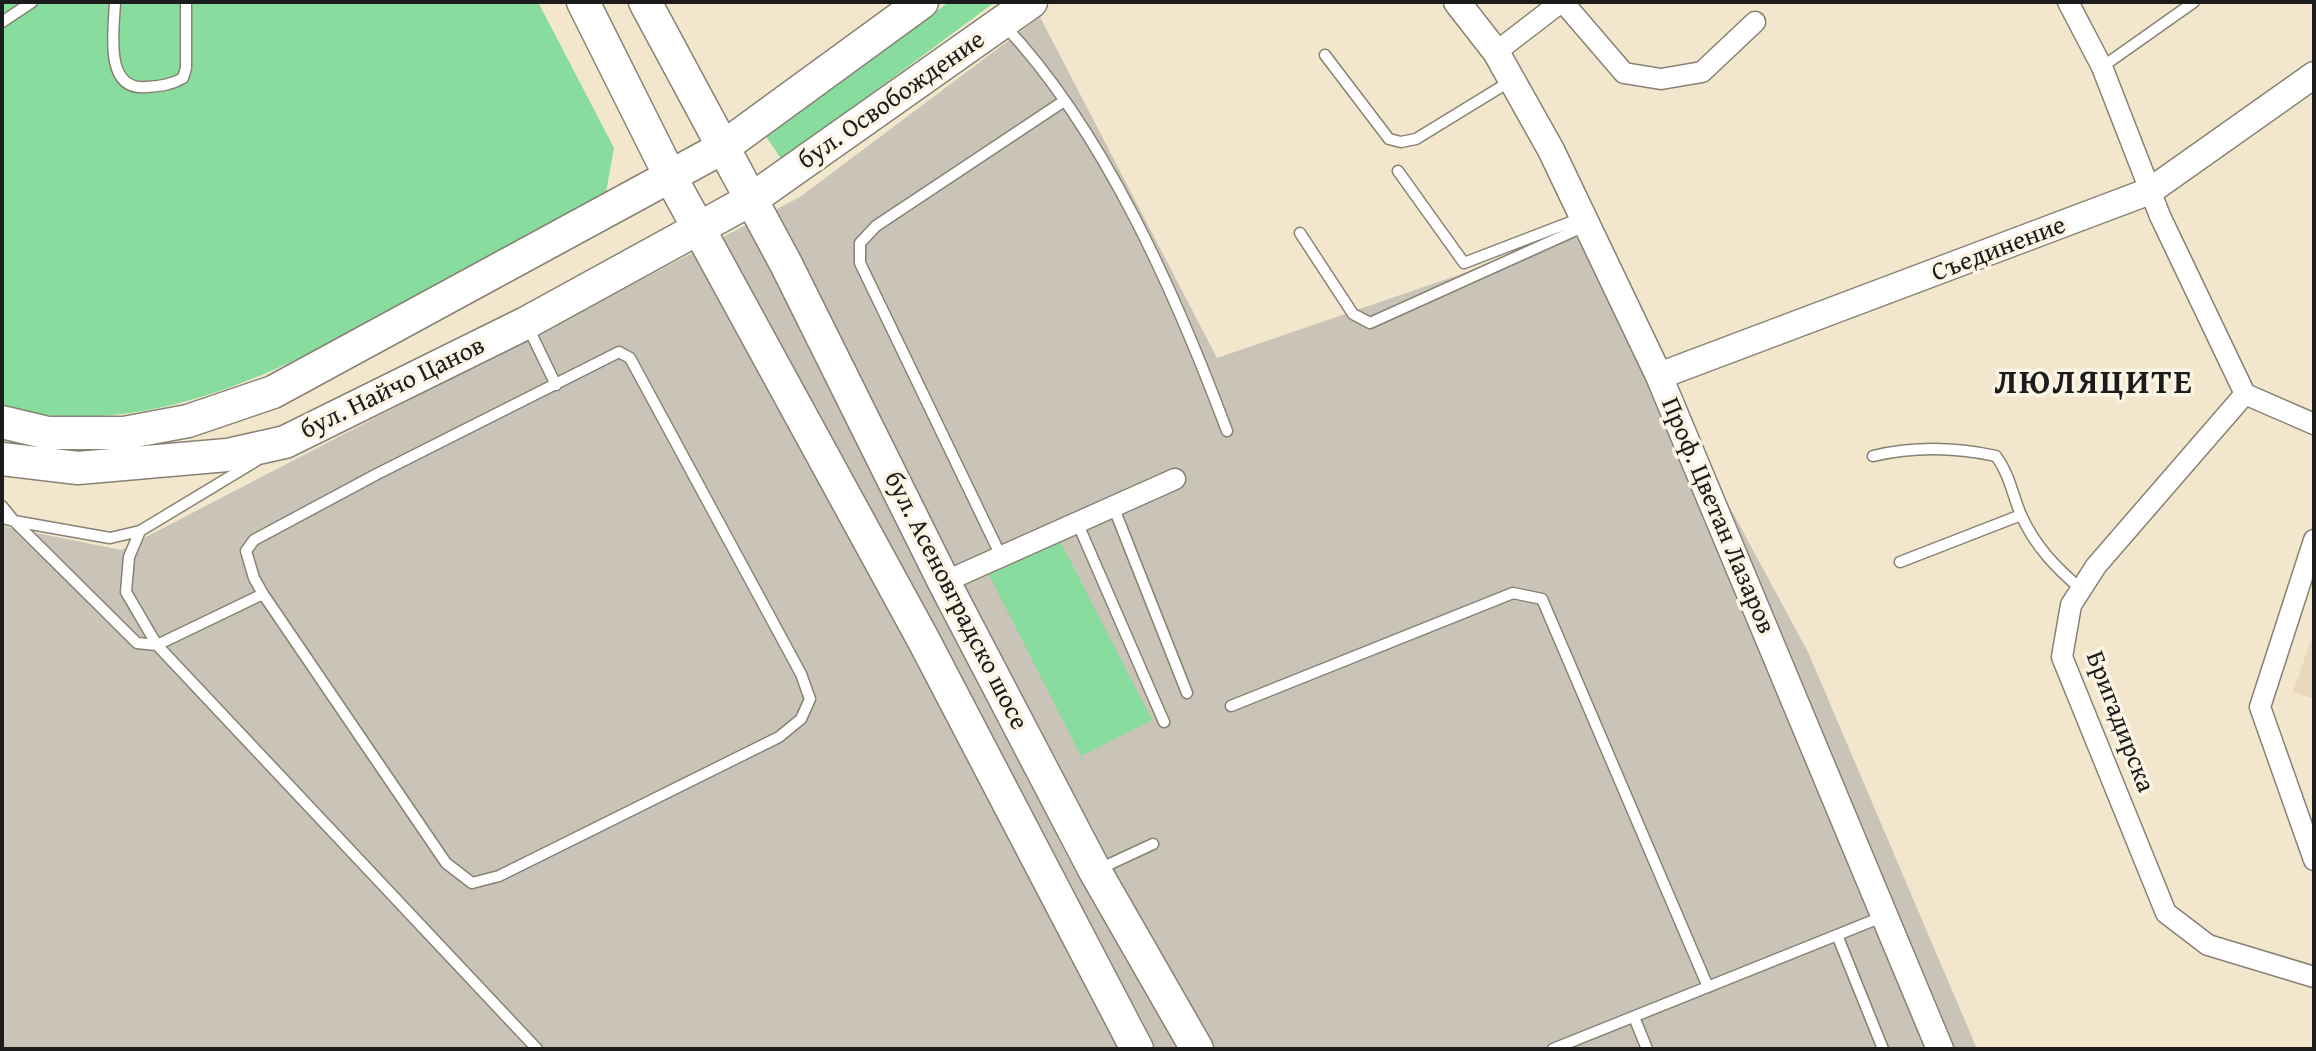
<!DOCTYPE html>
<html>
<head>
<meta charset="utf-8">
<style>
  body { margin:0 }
  #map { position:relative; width:2316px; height:1051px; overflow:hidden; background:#f2e7cc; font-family:"Gentium Book Plus",serif }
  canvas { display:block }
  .frame { position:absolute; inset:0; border:4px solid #1c1c1c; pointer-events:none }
</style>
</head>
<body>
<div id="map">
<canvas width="2316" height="1051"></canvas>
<div class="frame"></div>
</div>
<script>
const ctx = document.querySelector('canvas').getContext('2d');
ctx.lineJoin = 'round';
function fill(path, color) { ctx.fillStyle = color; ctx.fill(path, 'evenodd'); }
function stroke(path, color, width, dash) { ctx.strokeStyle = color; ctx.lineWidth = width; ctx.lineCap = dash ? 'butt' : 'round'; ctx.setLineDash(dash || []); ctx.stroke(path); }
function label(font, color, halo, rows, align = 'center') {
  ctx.font = font + ' "Gentium Book Plus",serif'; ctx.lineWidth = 7; ctx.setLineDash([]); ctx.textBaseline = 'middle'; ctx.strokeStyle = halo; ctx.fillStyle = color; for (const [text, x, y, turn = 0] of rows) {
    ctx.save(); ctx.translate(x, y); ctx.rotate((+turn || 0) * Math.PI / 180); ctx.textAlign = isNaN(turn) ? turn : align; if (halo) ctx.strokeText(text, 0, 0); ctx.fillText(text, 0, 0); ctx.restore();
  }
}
fill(new Path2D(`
  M 2314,631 L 2314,699 L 2293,692 Z`), '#ead8ba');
fill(new Path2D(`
  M 1040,17 L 1217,358 L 1575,235 L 1634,330 L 1808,652 L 1977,1049 L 2,1049 L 2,526 L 121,550 L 800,197 Z`), '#cac3b8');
fill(new Path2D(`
  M 2,2 L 538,2 L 614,148 L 605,198 C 540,232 476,267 411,301 C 284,369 150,442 2,408 Z
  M 949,2 L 995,2 L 782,160 L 765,135 Z
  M 1058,537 L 1152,720 L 1081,756 L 988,573 Z`), '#87dc9e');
const service = new Path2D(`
  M 115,2 C 114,29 103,92 147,87 C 160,86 171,85 183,78 L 186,68 L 186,2
  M 2,22 L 32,2
  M 1004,25 C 1105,132 1176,295 1227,431
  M 1325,55 L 1389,139 L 1401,142 L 1416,139 L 1509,82
  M 2102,67 L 2194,2
  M 1398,171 L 1464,263 L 1581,218
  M 1300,233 L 1353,314 L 1370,323 L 1585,226
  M 527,325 L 556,385
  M 619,352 L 630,358 L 801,674 L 810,699 L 801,719 L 779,737 L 499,876 L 472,883 L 446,863 L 263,594 L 254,578 L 246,551 L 254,540 L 377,474 Z
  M 1873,456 C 1915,446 1954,447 1996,456 C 2010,475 2012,494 2021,515 C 2035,546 2056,568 2081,589
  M 256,461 L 140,531 L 129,557 L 126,592 L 157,645 L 537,1049
  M 2,506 L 14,521 L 110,538 L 140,531
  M 1113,506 L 1187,693
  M 2,518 L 14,521 L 137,643 L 157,645 L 263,594
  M 1077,522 L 1164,722
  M 1001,556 L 860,263 L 860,243 L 876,226 L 1064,101
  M 1900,562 L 2021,515
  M 1231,706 L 1513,593 L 1542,599 L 1708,987
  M 1097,870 L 1153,844
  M 1837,935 L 1883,1049
  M 1634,1017 L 1647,1049
  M 1553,1049 L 1882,917`);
const minor = new Path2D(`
  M 1563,2 L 1624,73 L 1661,79 L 1702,72 L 1755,22
  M 2068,2 L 2102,67 L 2160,216 L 2245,394 L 2314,424
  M 1496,52 L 1561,2
  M 2245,394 L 2096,566 L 2071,605 L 2062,657 L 2166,913 L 2208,945 L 2314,977
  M 2314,540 L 2260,707 L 2314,860
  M 944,582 L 1175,479`);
const tertiary = new Path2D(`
  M 1457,2 L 1496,52 L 1551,150 L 1659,376 L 1940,1049
  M 1659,376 L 2150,191 L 2314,75`);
const primary = new Path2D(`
  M 583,2 L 671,178 L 923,639 L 1137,1049
  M 645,2 L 786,264 L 944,582 L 1095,871 L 1197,1049
  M 2,422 L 48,433 L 124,433 L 188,421 L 273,392 L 722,148 L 922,2
  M 2,459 L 78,468 L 227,455 L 285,442 L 526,323 L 752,199 L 1031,2`);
stroke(service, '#878274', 13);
stroke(minor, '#878274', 23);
stroke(tertiary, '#878274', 29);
stroke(primary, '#878274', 35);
stroke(service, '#fff', 10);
stroke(minor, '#fff', 20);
stroke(tertiary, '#fff', 26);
stroke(primary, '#fff', 32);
label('26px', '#1c1c1c', '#fcf5e5', [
  ["бул. Освобождение",892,101,-35],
  ["Съединение",1999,250,-21],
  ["бул. Найчо Цанов",393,389,-26],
  ["Проф. Цветан Лазаров",1717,516,67],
  ["бул. Асеновградско шосе",955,601,63],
  ["Бригадирска",2119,722,69]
]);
ctx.letterSpacing = '2px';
label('bold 34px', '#1c1c1c', '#fcf5e5', [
  ["ЛЮЛЯЦИТЕ",2094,384]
]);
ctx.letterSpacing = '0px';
</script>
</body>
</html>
